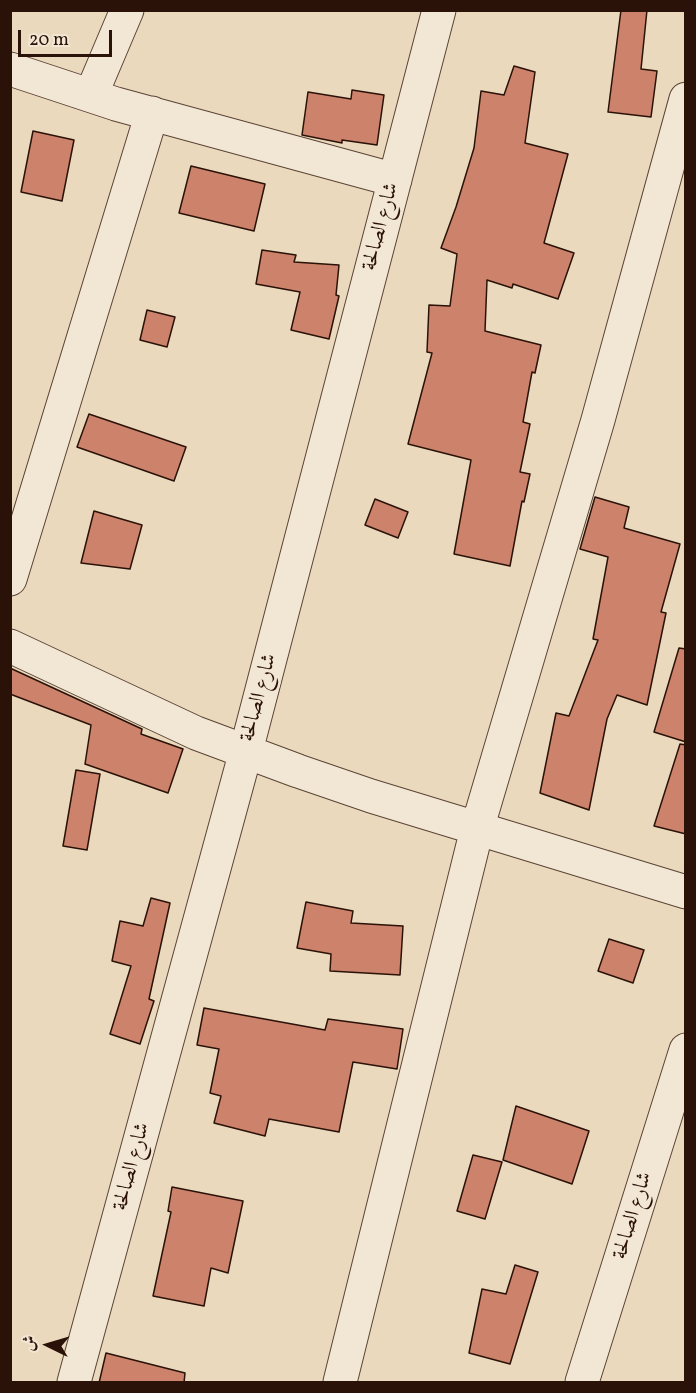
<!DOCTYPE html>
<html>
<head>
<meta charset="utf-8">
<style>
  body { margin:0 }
  #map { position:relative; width:696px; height:1393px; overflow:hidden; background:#ebd9bd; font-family:Vollkorn,Amiri,serif }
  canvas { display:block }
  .frame { position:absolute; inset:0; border:12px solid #2a1208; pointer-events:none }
  .north { position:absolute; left:18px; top:1315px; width:60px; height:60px; -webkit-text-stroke:4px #f2e6d4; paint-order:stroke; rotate:275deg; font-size:16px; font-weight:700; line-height:24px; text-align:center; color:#2a1208 }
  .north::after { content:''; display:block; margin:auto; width:21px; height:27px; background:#2a1208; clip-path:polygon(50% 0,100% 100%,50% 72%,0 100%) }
  .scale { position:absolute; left:18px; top:30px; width:94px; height:27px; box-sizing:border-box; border:3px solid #2a1208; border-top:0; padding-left:8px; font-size:18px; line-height:21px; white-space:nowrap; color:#2a1208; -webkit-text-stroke:4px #f2e6d4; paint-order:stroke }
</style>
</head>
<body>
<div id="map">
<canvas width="696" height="1393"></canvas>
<div class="frame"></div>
<div class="north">ش</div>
<div class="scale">20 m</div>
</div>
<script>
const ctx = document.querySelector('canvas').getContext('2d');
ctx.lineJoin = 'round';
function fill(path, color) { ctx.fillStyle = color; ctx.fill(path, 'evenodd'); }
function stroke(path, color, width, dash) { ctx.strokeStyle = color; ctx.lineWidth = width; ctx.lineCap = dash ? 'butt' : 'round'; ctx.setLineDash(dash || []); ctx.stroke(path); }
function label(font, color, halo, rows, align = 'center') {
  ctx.font = font + ' Vollkorn,Amiri,serif'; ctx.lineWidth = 4.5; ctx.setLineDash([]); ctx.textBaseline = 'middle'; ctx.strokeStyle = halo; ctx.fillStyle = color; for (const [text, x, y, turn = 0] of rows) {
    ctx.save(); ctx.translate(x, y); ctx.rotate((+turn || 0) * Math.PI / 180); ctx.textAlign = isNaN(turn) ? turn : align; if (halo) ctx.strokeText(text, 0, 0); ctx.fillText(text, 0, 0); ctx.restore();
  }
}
const building = new Path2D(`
  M 621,10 L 647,10 L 641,69 L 657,71 L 651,117 L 608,112 Z
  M 514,66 L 535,72 L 525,143 L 568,154 L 544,243 L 574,253 L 558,299 L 513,284 L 512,288 L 487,280 L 485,331 L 541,345 L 535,373 L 532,372 L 523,422 L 530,424 L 520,472 L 530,474 L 524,502 L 522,501 L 510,566 L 454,554 L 471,460 L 408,444 L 432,353 L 427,352 L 429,305 L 450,306 L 457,254 L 441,248 L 456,207 L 474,148 L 481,91 L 504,95 Z
  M 352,90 L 384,95 L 377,145 L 342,140 L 342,143 L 302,135 L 308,92 L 351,99 Z
  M 33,131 L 74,140 L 62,201 L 21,192 Z
  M 191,166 L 265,184 L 254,231 L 179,213 Z
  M 262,250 L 296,255 L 294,262 L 339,265 L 336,295 L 339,296 L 329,339 L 291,330 L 300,292 L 256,284 Z
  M 147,310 L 175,317 L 167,347 L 140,340 Z
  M 89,414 L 186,447 L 174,481 L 77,447 Z
  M 595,497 L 629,507 L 624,528 L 680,544 L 661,612 L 666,613 L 647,705 L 617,695 L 607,719 L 589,810 L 540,793 L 556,713 L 569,716 L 598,640 L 593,639 L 608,557 L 580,549 Z
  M 375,499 L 408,512 L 398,538 L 365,525 Z
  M 94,511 L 142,525 L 130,569 L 81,563 Z
  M 679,648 L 686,649 L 686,742 L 654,732 Z
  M 10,668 L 142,729 L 141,734 L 183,749 L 168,793 L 85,764 L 91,725 L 10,694 Z
  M 680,744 L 686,745 L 686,834 L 654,826 Z
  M 76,770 L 100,774 L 87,850 L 63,846 Z
  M 151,898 L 170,903 L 149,999 L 154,1001 L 140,1044 L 110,1034 L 131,966 L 112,961 L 120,921 L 143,926 Z
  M 306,902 L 353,911 L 351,923 L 403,926 L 400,975 L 330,971 L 331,954 L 297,948 Z
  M 609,939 L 644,950 L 633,983 L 598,971 Z
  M 204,1008 L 325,1030 L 328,1019 L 403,1029 L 397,1069 L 353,1062 L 339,1132 L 269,1119 L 265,1136 L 214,1123 L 221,1096 L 210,1093 L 219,1049 L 197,1045 Z
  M 516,1106 L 589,1131 L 572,1184 L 503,1160 Z
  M 473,1155 L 502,1162 L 485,1219 L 457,1211 Z
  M 172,1187 L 243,1201 L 228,1273 L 211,1268 L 204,1306 L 153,1296 L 171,1212 L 168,1211 Z
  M 515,1265 L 538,1272 L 510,1364 L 469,1353 L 482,1289 L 506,1294 Z
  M 106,1353 L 185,1373 L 184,1383 L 99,1383 Z`);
fill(building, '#cc826b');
stroke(building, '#2a1208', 1.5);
const minor = new Path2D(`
  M 10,69 L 116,104 L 395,180
  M 91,95 L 127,10
  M 10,579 L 152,113
  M 10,646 L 196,733 L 298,771 L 371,796 L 686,892
  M 74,1382 L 246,751 L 439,10
  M 340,1382 L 477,829 L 598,420 L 686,99
  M 582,1382 L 686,1050`);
stroke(minor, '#5a4435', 35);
stroke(minor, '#f2e6d4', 33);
label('21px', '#2a1208', '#f2e6d4', [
  ["شارع الصالحة",382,227,-75],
  ["شارع الصالحة",260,698,-75],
  ["شارع الصالحة",133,1167,-75],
  ["شارع الصالحة",634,1216,-73]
]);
</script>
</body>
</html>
